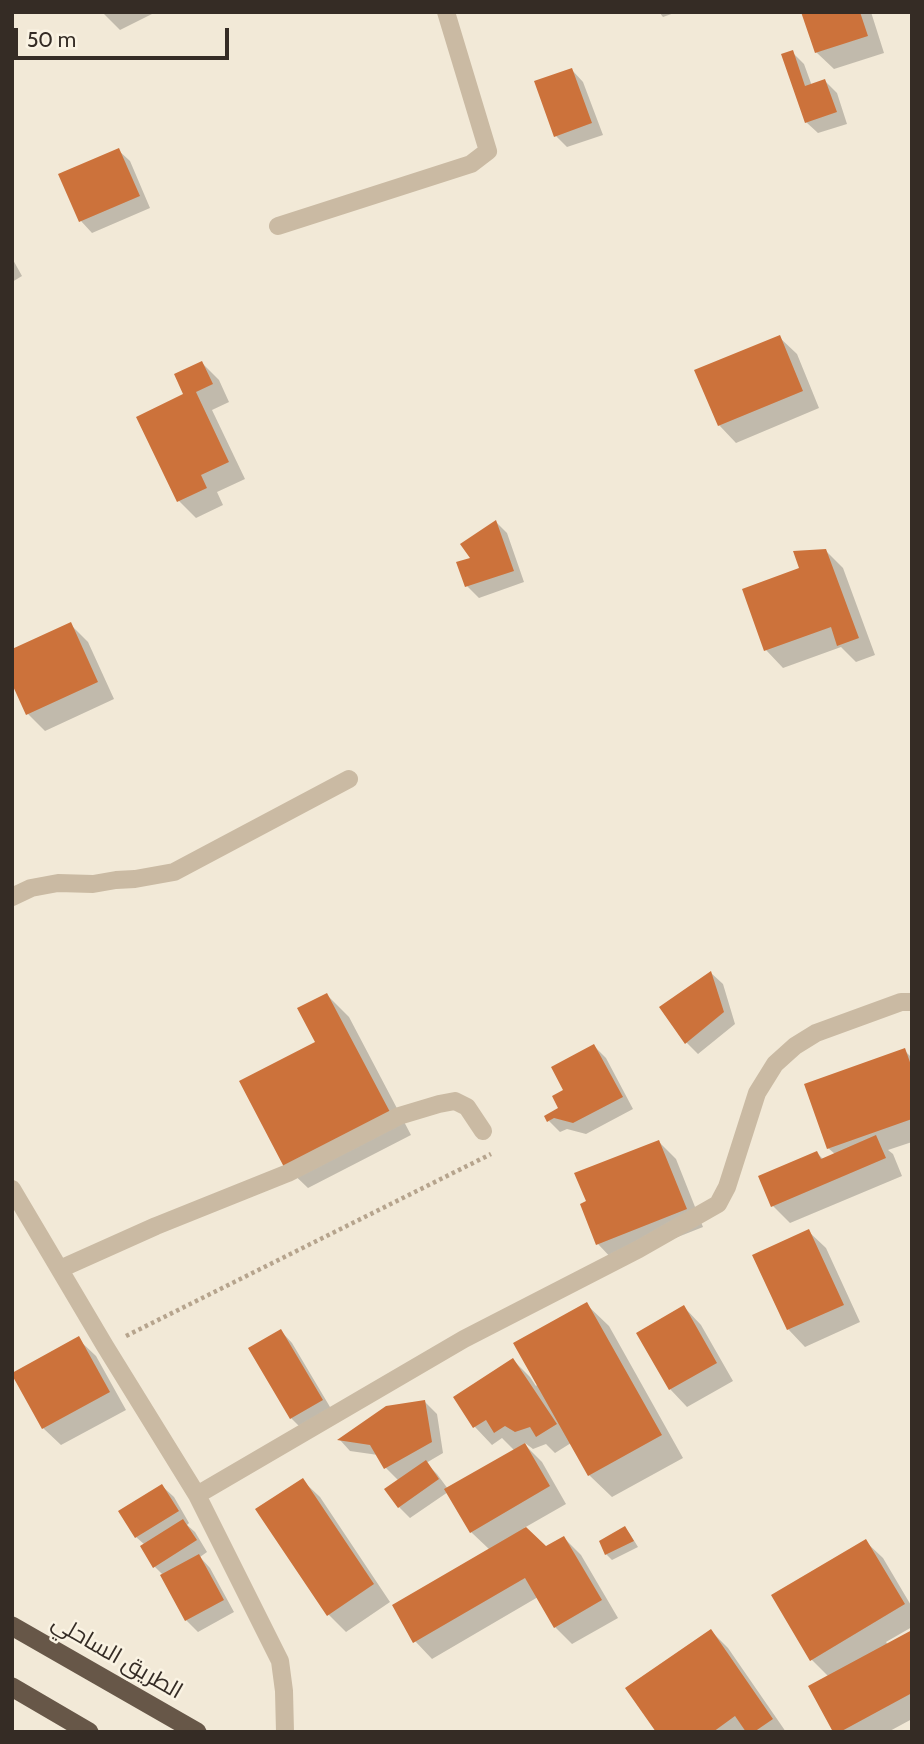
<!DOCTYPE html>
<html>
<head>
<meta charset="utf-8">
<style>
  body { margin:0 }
  #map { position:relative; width:924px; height:1744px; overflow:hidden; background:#f2e9d7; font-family:Cabin,sans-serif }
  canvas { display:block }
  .frame { position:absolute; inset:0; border:14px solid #352c25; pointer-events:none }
  .scale { position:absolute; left:14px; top:28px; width:215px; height:32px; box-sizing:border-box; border:4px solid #352c25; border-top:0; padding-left:9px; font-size:21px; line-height:24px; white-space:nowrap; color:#352c25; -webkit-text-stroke:5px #faf3e3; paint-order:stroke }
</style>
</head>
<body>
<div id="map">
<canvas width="924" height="1744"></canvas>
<div class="frame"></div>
<div class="scale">50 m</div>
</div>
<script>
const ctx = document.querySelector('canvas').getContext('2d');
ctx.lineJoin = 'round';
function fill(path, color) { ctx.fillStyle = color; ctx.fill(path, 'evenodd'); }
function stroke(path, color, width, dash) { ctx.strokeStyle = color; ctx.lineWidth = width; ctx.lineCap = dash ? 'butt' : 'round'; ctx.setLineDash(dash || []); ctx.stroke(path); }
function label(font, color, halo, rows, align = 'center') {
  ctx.font = font + ' Cabin,Cairo,sans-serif'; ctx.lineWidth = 5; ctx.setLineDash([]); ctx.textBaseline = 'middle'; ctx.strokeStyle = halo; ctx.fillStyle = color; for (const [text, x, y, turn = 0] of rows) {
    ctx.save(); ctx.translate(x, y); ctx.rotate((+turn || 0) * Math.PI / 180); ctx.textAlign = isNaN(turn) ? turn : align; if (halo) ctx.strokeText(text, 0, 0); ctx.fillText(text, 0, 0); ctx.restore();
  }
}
fill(new Path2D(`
  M 102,12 L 156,12 L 120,30 Z
  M 659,12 L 677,12 L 663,17 Z
  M 803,12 L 871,12 L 884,53 L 834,69 L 816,52 Z
  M 792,52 L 804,64 L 812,86 L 825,81 L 837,93 L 847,124 L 818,133 L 806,122 Z
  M 572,70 L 583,82 L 603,135 L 567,147 L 556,136 Z
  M 118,150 L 130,161 L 150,208 L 92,233 L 81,221 Z
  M 12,258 L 22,276 L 12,282 Z
  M 779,337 L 797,354 L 819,408 L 736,443 L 719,425 Z
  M 202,363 L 219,380 L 229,402 L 212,410 L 245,479 L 217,492 L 223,505 L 196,518 L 179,501 L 186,395 Z
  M 496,522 L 507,533 L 524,582 L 479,598 L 467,586 L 472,559 Z
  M 825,550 L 843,568 L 875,655 L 856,662 L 841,647 L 783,668 L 766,650 L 744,590 L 802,569 Z
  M 70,624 L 88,642 L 114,699 L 45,731 L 28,714 Z
  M 711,973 L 723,984 L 735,1024 L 698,1054 L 686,1042 Z
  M 327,995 L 349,1017 L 411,1135 L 308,1188 L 285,1166 L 317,1043 Z
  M 594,1046 L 606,1058 L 633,1109 L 586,1134 L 567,1129 L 560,1132 L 549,1121 L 561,1109 L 566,1091 Z
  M 904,1050 L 912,1058 L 912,1142 L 888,1150 L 893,1154 L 902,1176 L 790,1223 L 773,1206 L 817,1153 L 823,1159 L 835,1154 L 828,1148 Z
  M 659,1142 L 676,1159 L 703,1227 L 615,1262 L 598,1244 L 582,1205 Z
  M 808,1231 L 826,1248 L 860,1322 L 805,1347 L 788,1329 Z
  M 586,1304 L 609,1326 L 683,1458 L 612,1497 L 589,1475 L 571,1443 L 555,1453 L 546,1444 L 533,1449 L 525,1443 L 524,1444 L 542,1462 L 566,1504 L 524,1528 L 546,1548 L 564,1538 L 581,1555 L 618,1618 L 572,1644 L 555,1627 L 538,1597 L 432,1659 L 415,1641 L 490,1550 L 471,1532 L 448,1492 L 410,1518 L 399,1507 L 399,1481 L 386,1468 L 378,1455 L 350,1451 L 340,1440 L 425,1402 L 437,1414 L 443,1453 L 426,1463 L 437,1474 L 448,1489 L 515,1451 L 502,1438 L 492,1445 L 475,1427 L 455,1397 L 513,1360 L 530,1377 L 536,1386 L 538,1384 Z
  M 684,1307 L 701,1325 L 733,1381 L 687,1407 L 670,1389 Z
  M 281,1331 L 292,1343 L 333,1412 L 303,1430 L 291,1418 Z
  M 78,1339 L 96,1356 L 126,1410 L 61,1445 L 43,1428 Z
  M 302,1480 L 320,1497 L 390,1602 L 346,1632 L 328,1614 Z
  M 162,1486 L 174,1497 L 189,1523 L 187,1525 L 195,1532 L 207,1552 L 200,1557 L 210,1568 L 234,1612 L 198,1632 L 186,1620 L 163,1575 L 155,1567 L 145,1545 L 136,1537 Z
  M 625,1528 L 630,1534 L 638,1547 L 612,1560 L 606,1554 Z
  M 865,1541 L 883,1558 L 912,1607 L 912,1627 L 886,1642 L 888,1645 L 912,1632 L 912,1719 L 888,1732 L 835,1732 L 829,1677 L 811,1659 Z
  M 711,1631 L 728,1648 L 786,1732 L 658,1732 Z`), '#0003');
fill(new Path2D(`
  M 801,12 L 860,12 L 868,36 L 815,53 Z
  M 793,50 L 805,86 L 825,79 L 837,112 L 805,123 L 781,54 Z
  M 572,68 L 592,123 L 554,137 L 534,81 Z
  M 119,148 L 140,196 L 79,222 L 58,174 Z
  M 780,335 L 803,391 L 718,426 L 694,370 Z
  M 202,361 L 213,384 L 196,392 L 229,462 L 201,475 L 207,488 L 177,502 L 136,417 L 183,394 L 174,374 Z
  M 496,520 L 514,571 L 465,587 L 456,562 L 470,558 L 460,544 Z
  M 826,549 L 859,638 L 837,646 L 831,627 L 764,651 L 742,589 L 799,568 L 793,551 Z
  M 71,622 L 98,682 L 26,715 L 12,684 L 12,649 Z
  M 711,971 L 724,1012 L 685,1044 L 659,1007 Z
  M 327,993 L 390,1112 L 284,1167 L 239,1081 L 315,1042 L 297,1008 Z
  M 594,1044 L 623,1097 L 573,1123 L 554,1118 L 547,1122 L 544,1116 L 558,1108 L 552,1096 L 563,1090 L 551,1067 Z
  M 905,1048 L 912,1068 L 912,1119 L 827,1149 L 804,1084 Z
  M 876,1135 L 886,1158 L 771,1207 L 758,1176 L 817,1151 L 821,1159 Z
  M 659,1140 L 687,1209 L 596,1245 L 580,1204 L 586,1201 L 574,1173 Z
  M 809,1229 L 844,1305 L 787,1330 L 752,1255 Z
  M 587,1302 L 662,1435 L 588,1476 L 513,1343 Z
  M 684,1305 L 717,1363 L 669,1390 L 636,1333 Z
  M 281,1329 L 323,1400 L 290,1419 L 248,1348 Z
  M 79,1336 L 110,1392 L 42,1429 L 12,1375 L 12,1373 Z
  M 513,1358 L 557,1424 L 536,1437 L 530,1427 L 515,1432 L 505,1426 L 494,1433 L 486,1420 L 473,1428 L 453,1397 Z
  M 425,1400 L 432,1442 L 384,1469 L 370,1445 L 337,1440 L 386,1406 Z
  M 525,1443 L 550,1486 L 470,1533 L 444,1489 Z
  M 426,1460 L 439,1479 L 398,1508 L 384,1489 Z
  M 303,1478 L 374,1584 L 327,1616 L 255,1509 Z
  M 162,1484 L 179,1511 L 135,1538 L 118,1511 Z
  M 183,1519 L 197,1540 L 153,1568 L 140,1546 Z
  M 625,1526 L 634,1541 L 605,1555 L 599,1541 Z
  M 526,1527 L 546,1546 L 564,1536 L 602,1600 L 554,1628 L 525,1578 L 413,1643 L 392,1605 Z
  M 866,1539 L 905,1604 L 810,1661 L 771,1595 Z
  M 199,1554 L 224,1600 L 185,1621 L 160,1575 Z
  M 711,1629 L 773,1719 L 754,1732 L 746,1732 L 735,1716 L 713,1732 L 656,1732 L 625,1688 Z
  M 912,1630 L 912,1693 L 840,1732 L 833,1732 L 808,1686 Z`), '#cc723b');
stroke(new Path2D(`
  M 126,1336 L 491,1154`), '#b6a48d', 4.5, [3.5, 3.5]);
stroke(new Path2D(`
  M 278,226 L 471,164 L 488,151 L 446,12
  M 12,897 L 31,888 L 58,883 L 93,884 L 116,880 L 135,879 L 174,872 L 349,779
  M 12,1189 L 105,1346 L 197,1495 L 280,1661 L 284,1691 L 285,1732
  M 60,1269 L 156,1226 L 288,1173 L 399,1116 L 439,1104 L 455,1101 L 467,1107 L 483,1131
  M 197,1495 L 464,1339 L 639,1249 L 718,1204 L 727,1187 L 757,1093 L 775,1064 L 795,1046 L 816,1033 L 901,1002 L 912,1002`), '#cabaa3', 18);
stroke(new Path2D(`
  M 12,1626 L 197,1732
  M 12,1687 L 89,1732`), '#675748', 19);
label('23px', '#352c25', '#faf3e3', [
  ["الطريق الساحلي",117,1657,30]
]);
</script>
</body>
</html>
